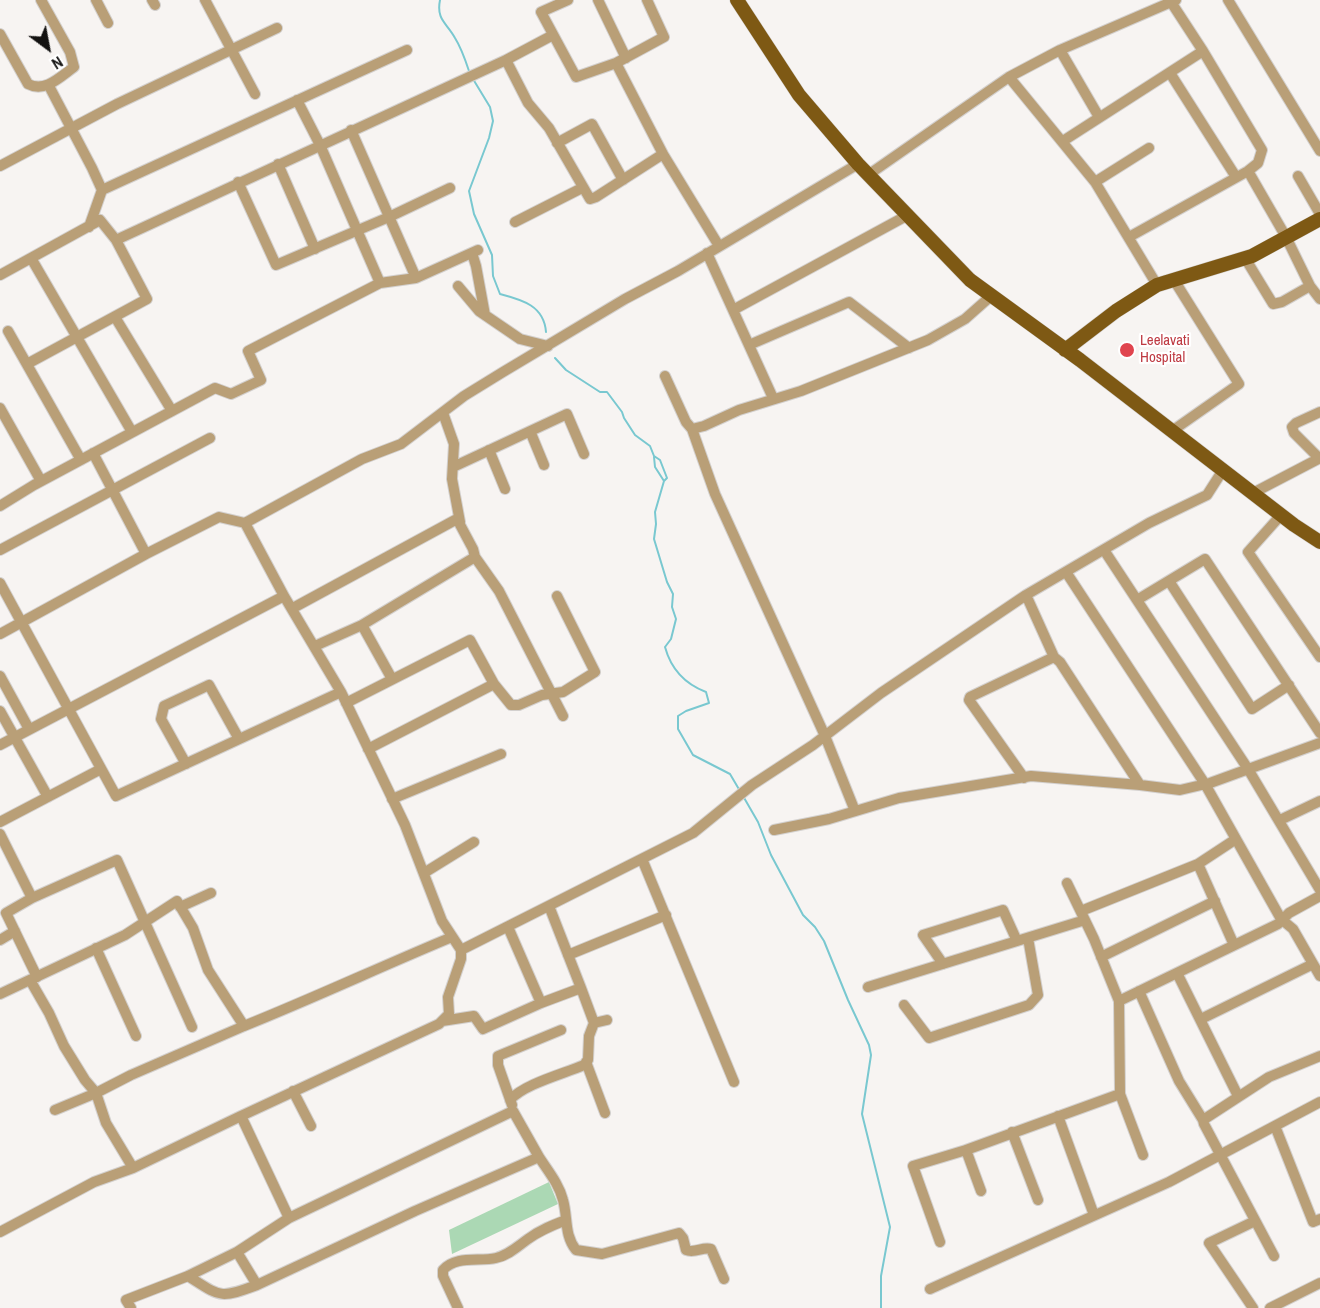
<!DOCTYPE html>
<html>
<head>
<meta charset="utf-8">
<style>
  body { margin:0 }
  #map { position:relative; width:1320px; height:1308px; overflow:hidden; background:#f7f4f2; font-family:"Archivo Narrow",sans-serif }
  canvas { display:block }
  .north { position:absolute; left:18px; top:18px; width:60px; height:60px; -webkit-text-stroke:4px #fff; paint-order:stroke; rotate:148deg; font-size:16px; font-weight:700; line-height:24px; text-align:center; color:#131211 }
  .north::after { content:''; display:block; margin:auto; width:21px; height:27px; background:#131211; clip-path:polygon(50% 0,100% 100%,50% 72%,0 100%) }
</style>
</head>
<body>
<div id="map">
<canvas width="1320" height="1308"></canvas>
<div class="north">N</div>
</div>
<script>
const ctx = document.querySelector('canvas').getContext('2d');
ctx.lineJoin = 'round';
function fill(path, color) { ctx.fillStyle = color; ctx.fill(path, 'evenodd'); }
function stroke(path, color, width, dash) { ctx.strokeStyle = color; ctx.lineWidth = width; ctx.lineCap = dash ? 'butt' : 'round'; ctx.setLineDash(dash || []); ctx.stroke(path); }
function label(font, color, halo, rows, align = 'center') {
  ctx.font = font + ' "Archivo Narrow",sans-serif'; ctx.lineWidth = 4.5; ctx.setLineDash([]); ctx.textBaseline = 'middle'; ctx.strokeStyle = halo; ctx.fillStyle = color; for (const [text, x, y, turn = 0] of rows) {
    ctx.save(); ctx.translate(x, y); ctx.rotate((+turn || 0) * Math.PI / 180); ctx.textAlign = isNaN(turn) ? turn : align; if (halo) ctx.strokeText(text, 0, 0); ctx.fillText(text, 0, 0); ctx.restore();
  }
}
fill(new Path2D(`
  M 549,1182 L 558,1204 L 452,1254 L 449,1230 Z`), '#abd8b4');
stroke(new Path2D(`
  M 440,0 C 436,20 447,23 455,38 C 462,49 466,62 470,74
  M 473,79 L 490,107 L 493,121 L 489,138 L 469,191 L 474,214 L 492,255 L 493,276 L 500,294 C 523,300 544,306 546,332
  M 555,358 L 566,370 L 600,392 L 607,392 L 622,412 L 624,418 L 635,435 L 650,446 L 654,456 L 660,460 L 667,478 L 664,481 L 655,512 L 656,524 L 654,539 L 667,582 L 673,594 L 672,607 L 676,619 L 671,639 L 665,647 C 671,669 685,684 706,692 L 709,703 L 686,711 L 678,716 L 678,729 L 693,755 L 730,774 L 740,791
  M 654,457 L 655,467 L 664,481
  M 743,796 L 758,822 L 771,855 L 803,915 L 815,927 L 824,941 L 848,1000 L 869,1045 L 871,1055 L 862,1114 L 890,1227 L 881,1276 L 881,1308`), '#79c8d0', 2);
const minor = new Path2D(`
  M 96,0 L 108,23
  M 152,0 L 155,5
  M 205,0 L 255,94
  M 568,0 L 541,12 L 576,77 L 616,63
  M 598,0 L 626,58
  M 647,0 L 664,37 L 616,63 L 663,154 L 719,246
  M 1228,0 L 1320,151
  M 1171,2 L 1203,51
  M 0,34 L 28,84 C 45,93 60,77 74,67 L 70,52 L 41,0
  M 553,35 L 506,60 L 528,103 L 549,128 L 590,199 L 596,197 L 663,154
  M 1060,50 L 1099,117
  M 1170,73 L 1236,177
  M 1009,77 L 1095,182 L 1157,285
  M 49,86 L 92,168 L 102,190 L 89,227
  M 351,130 L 416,278 L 478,250
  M 1063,141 L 1203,51 L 1262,150 L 1258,163 L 1248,171 L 1129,237
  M 557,143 L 592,124 L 623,180
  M 278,164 L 315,249
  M 0,166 L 117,104 L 277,28
  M 1248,171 L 1286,237 L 1310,286 L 1320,299
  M 868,175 L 1009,77 L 1060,50 L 1176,0
  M 1298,176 L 1320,214
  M 238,182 L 276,265 L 389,217 L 450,188
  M 1095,182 L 1149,148
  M 102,190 L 407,50
  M 515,222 L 582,188
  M 472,253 L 476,266 L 485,315
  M 707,253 L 773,398
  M 31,258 L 132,432
  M 1245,258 L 1273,304 L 1282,302 L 1310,286
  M 0,275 L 100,220 L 116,240 L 506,60
  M 380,283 L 416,278
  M 458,286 L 479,311 L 520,339 L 548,346
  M 733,310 L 908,215
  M 115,317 L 172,411
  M 8,331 L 81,460
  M 749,345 L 849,302 L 909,348
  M 27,364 L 147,299 L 116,240
  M 665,376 L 686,422 L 692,429 L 704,426 L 739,410 L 801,391 L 928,340 L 965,319 L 991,296
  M 0,408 L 41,481
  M 443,413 L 454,444 L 452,479 L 460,522
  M 692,429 L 715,494 L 825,736 L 855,811
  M 530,431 L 544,465
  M 1172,431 L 1239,384 L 1174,280
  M 489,450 L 505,489
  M 93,453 L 146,554
  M 1319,458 L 1294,433 L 1292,427 L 1296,423 L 1320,412
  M 453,467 L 567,414 L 584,454
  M 1253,493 L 1320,458
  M 0,506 L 34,485 L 215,388 L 231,394 L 261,380 L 248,351 L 380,283 L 320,145 L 297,100
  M 1281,515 L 1248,552 L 1320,657
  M 245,523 L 284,596
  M 0,550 L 210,438
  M 1104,550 L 1248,769 L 1320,890
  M 1066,572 L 1205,784 L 1281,919 L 1293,929 L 1320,976
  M 1169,581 L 1252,709 L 1289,685
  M 0,583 L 116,796 L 341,692
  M 1026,595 L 1054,657 L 1060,662 L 1140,785
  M 1137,600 L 1205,559 L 1320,733
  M 293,608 L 457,519 L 473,549 L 475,557 L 499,591 L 563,716
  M 362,625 L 392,679
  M 0,634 L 146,554 L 219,517 L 245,523 L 362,459 L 401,444 L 464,396 L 503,372 L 625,299 L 678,271 L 858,164
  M 315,646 L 362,625 L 475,557
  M 0,676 L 29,729
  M 346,703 L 470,640 L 494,684 L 511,705 L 519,705 L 542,695 L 563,692 L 595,672 L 557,596
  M 0,711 L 48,797
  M 0,745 L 284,596 L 341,692 L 405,825 L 442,921 L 461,950 L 693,833 L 752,785 L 813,745 L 881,693 L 1026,595 L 1149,523 L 1207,495 L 1223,470
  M 368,749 L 494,684
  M 186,764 L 161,719 L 164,706 L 209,685 L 239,739
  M 1024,778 L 969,700 L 970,697 L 1054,657
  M 392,799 L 501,754
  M 1280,820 L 1320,801
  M 0,822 L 101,769
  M 774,830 L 829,819 L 899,798 L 1031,776 L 1140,785 L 1180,790 L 1210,783 L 1320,743
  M 0,834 L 32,898 L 117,860 L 192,1027
  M 642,859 L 734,1082
  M 1198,864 L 1234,945
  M 424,873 L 474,842
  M 32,898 L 6,913 L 37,977
  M 180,907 L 211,893
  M 1081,911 L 1198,864 L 1236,839
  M 508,927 L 541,1003 L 581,988 L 549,906
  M 0,940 L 15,931
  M 96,948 L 136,1036
  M 568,955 L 666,915
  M 1101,957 L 1215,901
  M 943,964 L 923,935 L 1003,910 L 1017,941
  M 1177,973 L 1238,1096
  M 868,987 L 1085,920
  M 581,988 L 594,1023
  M 1139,991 L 1179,1081 L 1203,1120 L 1204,1124 L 1274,1256
  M 0,994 L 125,935 L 177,901 L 193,928 L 208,970 L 244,1026 C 314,998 382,966 452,937
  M 1119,1001 L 1278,924 L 1289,913 L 1320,896
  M 904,1005 L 929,1038 L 1029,1005 L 1038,995 L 1028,938
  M 1201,1019 L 1313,964
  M 442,1021 L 474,1016 L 483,1029 L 541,1003
  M 586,1062 L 605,1113
  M 293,1091 L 311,1126
  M 1120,1094 L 1143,1155
  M 510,1100 C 524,1084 563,1074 584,1065 L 588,1060 L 589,1036 L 594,1023 L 607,1020
  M 512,1105 L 498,1065 L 498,1056 L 561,1030
  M 55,1110 L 96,1093 L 131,1075 L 244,1026
  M 241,1116 L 439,1024 L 449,1014 L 448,997 L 461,959 L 461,950
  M 1058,1116 L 1094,1215
  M 1203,1120 L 1269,1077 L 1320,1056
  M 1275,1126 L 1313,1222 L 1320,1219
  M 1012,1132 L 1038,1200
  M 966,1150 L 981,1191
  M 539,1157 C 548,1171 559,1184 563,1200 C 568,1218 564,1235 576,1250 L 602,1254 L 679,1233 L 683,1238 L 686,1250 C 695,1254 703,1246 711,1249 L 724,1279
  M 133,1168 L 241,1116 L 289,1218 L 513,1111 L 539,1157 L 415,1211 L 257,1285 L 237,1252 L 289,1218
  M 0,1232 L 94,1182 L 133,1168 L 106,1123 L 96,1093 L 85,1080 L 64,1046 L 49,1013 L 30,980
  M 940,1242 L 913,1166 L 966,1150 L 1120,1094 L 1119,1001 L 1094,939 L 1067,883
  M 188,1276 C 221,1297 219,1299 257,1285
  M 930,1289 L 1169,1182 L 1320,1102
  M 131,1308 L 126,1300 L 188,1276 L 237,1252
  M 458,1308 L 443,1276 L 443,1270 C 456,1255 479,1262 496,1258 C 509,1255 518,1246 528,1239 C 540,1230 553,1225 566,1220
  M 1253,1308 L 1209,1243 L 1255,1221
  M 1270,1308 L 1320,1283`);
const major = new Path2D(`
  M 737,0 L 799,95 L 858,164 L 970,280 L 1080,360 L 1294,525 L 1320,542
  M 1065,350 L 1116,311 L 1157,285 L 1252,256 L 1320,219`);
stroke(minor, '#d3d0ce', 12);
stroke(major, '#d3d0ce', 15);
stroke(minor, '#b99f77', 10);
stroke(major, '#7e5914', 14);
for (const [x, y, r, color] of [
  [1127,350,8,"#e0444e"]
]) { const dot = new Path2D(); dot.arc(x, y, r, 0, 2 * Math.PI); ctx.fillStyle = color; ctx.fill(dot); stroke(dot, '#fff', 2); }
label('15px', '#be3a42', '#fff', [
  ["Leelavati",1140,341],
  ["Hospital",1140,358]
], 'left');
</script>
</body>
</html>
